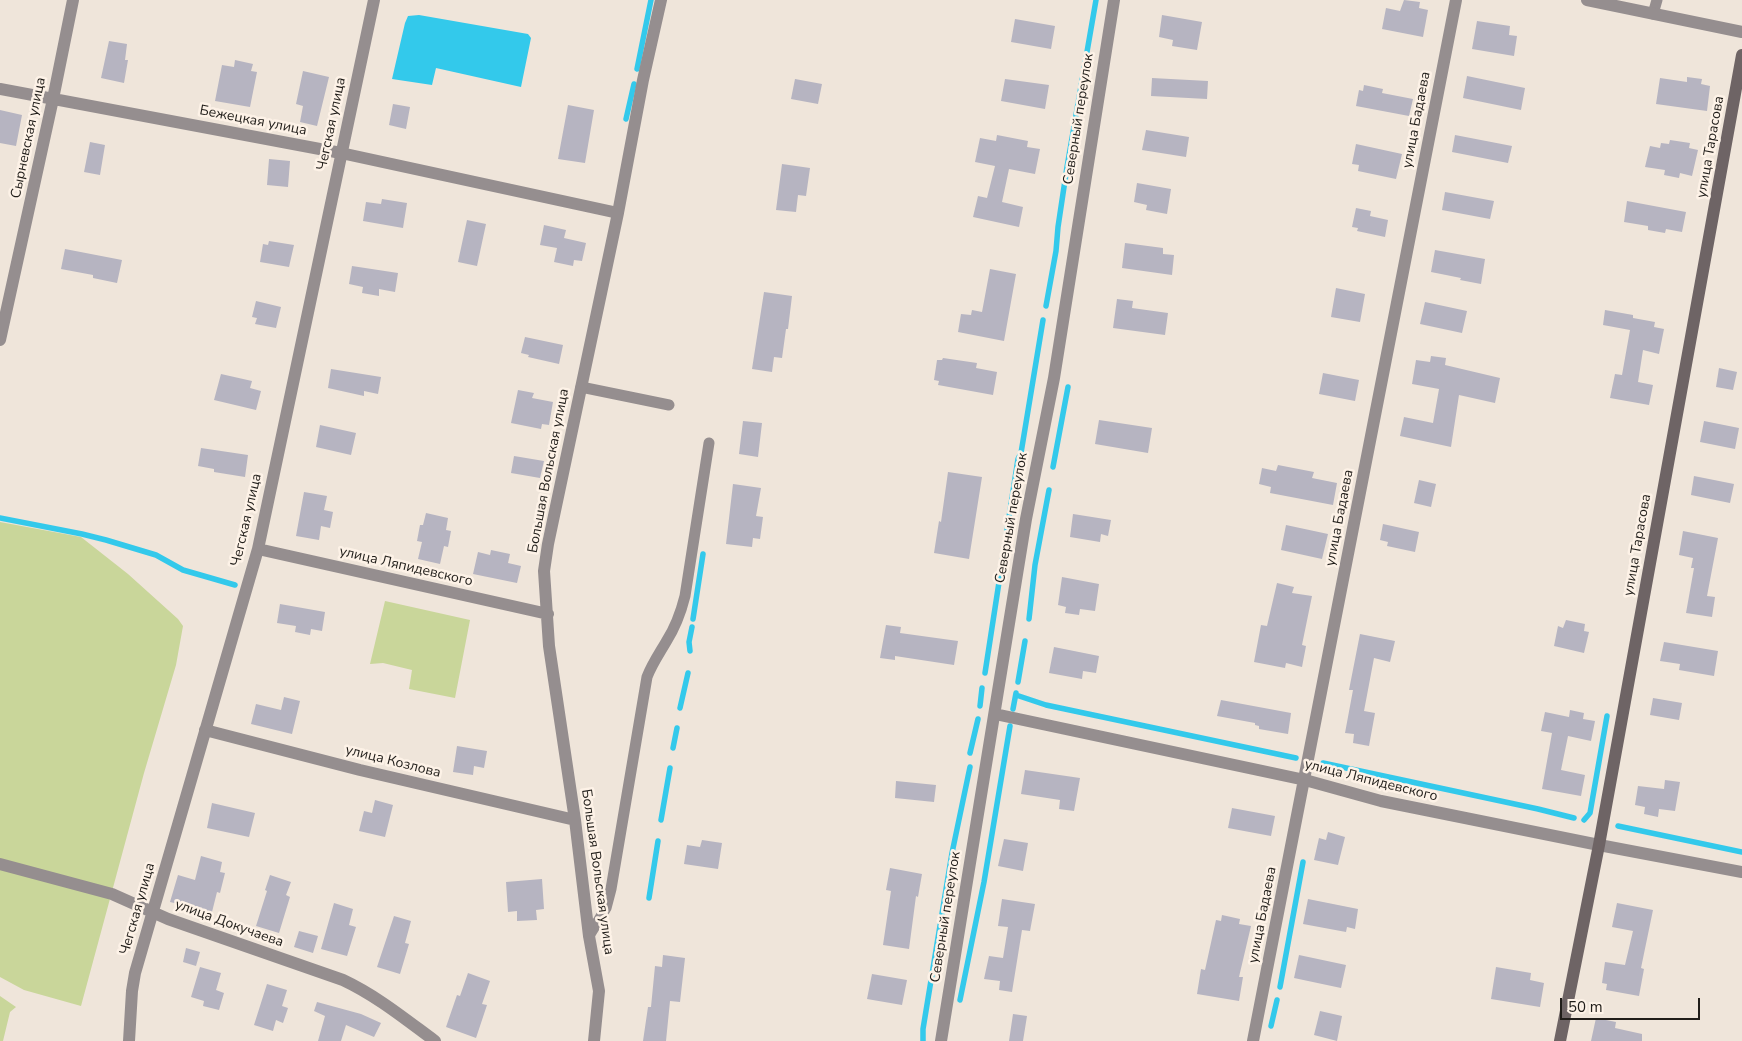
<!DOCTYPE html>
<html>
<head>
<meta charset="utf-8">
<style>
  body { margin:0 }
  #map { position:relative; width:1742px; height:1041px; overflow:hidden; background:#efe5da; font-family:"Nunito Sans",sans-serif }
  canvas { display:block }
  .scale { position:absolute; left:1560px; top:998px; width:140px; height:22px; box-sizing:border-box; border:2px solid #201d19; border-top:0; padding-left:6px; font-size:15px; line-height:18px; white-space:nowrap; color:#201d19; -webkit-text-stroke:4px #fdf2e7; paint-order:stroke }
</style>
</head>
<body>
<div id="map">
<canvas width="1742" height="1041"></canvas>
<div class="scale">50 m</div>
</div>
<script>
const ctx = document.querySelector('canvas').getContext('2d');
ctx.lineJoin = 'round';
function fill(path, color) { ctx.fillStyle = color; ctx.fill(path, 'evenodd'); }
function stroke(path, color, width, dash) { ctx.strokeStyle = color; ctx.lineWidth = width; ctx.lineCap = dash ? 'butt' : 'round'; ctx.setLineDash(dash || []); ctx.stroke(path); }
function label(font, color, halo, rows, align = 'center') {
  ctx.font = font + ' "Nunito Sans",sans-serif'; ctx.lineWidth = 5; ctx.setLineDash([]); ctx.textBaseline = 'middle'; ctx.strokeStyle = halo; ctx.fillStyle = color; for (const [text, x, y, turn = 0] of rows) {
    ctx.save(); ctx.translate(x, y); ctx.rotate((+turn || 0) * Math.PI / 180); ctx.textAlign = isNaN(turn) ? turn : align; if (halo) ctx.strokeText(text, 0, 0); ctx.fillText(text, 0, 0); ctx.restore();
  }
}
fill(new Path2D(`
  M 0,522 L 81,537 L 128,574 L 178,619 L 183,626 L 176,665 L 144,773 L 81,1006 L 24,990 L 0,977 Z
  M 385,601 L 470,620 L 455,698 L 409,689 L 412,670 L 383,663 L 370,664 Z
  M 0,996 L 16,1007 L 10,1012 L 3,1041 L 0,1041 Z`), '#c9d69a');
fill(new Path2D(`
  M 419,15 L 528,34 L 531,38 L 521,87 L 436,68 L 432,85 L 392,79 L 405,23 L 408,16 Z`), '#33c9eb');
stroke(new Path2D(`
  M 637,69 L 651,0
  M 626,119 L 634,84
  M 1046,306 L 1056,251 L 1058,227 L 1067,167 L 1096,0
  M 1053,467 L 1068,387
  M 0,518 L 82,534 L 106,540 L 156,555 L 183,570 L 235,585
  M 693,619 L 703,554
  M 1029,619 L 1035,565 L 1049,490
  M 690,651 L 689,642 L 692,627
  M 985,673 L 1018,459 L 1021,453 L 1043,320
  M 1018,682 L 1025,641
  M 1016,695 L 1046,705 L 1296,758
  M 980,706 L 982,688
  M 680,708 L 688,673
  M 1013,709 L 1016,693
  M 673,748 L 677,728
  M 970,753 L 978,719
  M 1323,763 L 1538,809 L 1574,818
  M 661,820 L 670,768
  M 1584,820 L 1590,813 L 1607,716
  M 1618,826 L 1742,852
  M 649,898 L 658,841
  M 1280,987 L 1303,862
  M 960,1000 L 984,882 L 1010,726
  M 1271,1026 L 1277,1000
  M 923,1041 L 923,1029 L 952,853 L 970,767`), '#33c9eb', 5.5);
fill(new Path2D(`
  M 1404,0 L 1420,2 L 1419,8 L 1428,10 L 1423,37 L 1382,29 L 1386,8 L 1400,11 Z
  M 1162,15 L 1202,22 L 1197,50 L 1172,46 L 1173,40 L 1159,37 Z
  M 1015,19 L 1055,26 L 1051,49 L 1011,42 Z
  M 1477,21 L 1510,26 L 1509,35 L 1517,36 L 1514,56 L 1472,49 Z
  M 109,41 L 127,44 L 125,60 L 128,60 L 124,83 L 101,78 Z
  M 235,60 L 253,64 L 251,71 L 257,72 L 250,107 L 215,101 L 222,65 L 234,67 Z
  M 303,71 L 329,77 L 317,126 L 300,122 L 303,106 L 296,104 Z
  M 1467,76 L 1525,88 L 1521,110 L 1463,98 Z
  M 1687,77 L 1702,79 L 1701,84 L 1710,86 L 1707,111 L 1656,104 L 1660,78 L 1687,82 Z
  M 1152,78 L 1208,81 L 1207,99 L 1151,96 Z
  M 795,79 L 822,84 L 818,104 L 791,99 Z
  M 1005,79 L 1049,85 L 1045,109 L 1001,101 Z
  M 1364,85 L 1383,89 L 1382,93 L 1413,99 L 1409,116 L 1356,106 L 1359,90 L 1363,91 Z
  M 393,104 L 410,107 L 406,129 L 389,125 Z
  M 568,105 L 594,110 L 585,163 L 558,159 Z
  M 0,110 L 22,115 L 16,146 L 0,143 Z
  M 1146,130 L 1189,137 L 1186,157 L 1142,150 Z
  M 997,135 L 1028,141 L 1027,147 L 1040,149 L 1035,174 L 1009,169 L 1002,202 L 1023,207 L 1019,227 L 973,217 L 978,196 L 987,198 L 995,166 L 975,162 L 980,138 L 996,141 Z
  M 1455,135 L 1512,146 L 1508,163 L 1452,152 Z
  M 1670,140 L 1690,143 L 1689,148 L 1698,150 L 1692,176 L 1680,173 L 1679,178 L 1664,175 L 1665,170 L 1645,167 L 1650,146 L 1660,148 L 1661,143 L 1669,144 Z
  M 90,142 L 105,145 L 100,175 L 84,172 Z
  M 1356,144 L 1402,154 L 1396,179 L 1358,171 L 1359,165 L 1352,164 Z
  M 269,159 L 290,161 L 288,187 L 267,185 Z
  M 782,164 L 810,168 L 806,196 L 798,195 L 796,212 L 776,210 Z
  M 1137,183 L 1171,189 L 1167,214 L 1146,210 L 1147,205 L 1134,202 Z
  M 1445,192 L 1494,201 L 1490,219 L 1442,210 Z
  M 382,199 L 407,203 L 403,228 L 363,221 L 366,202 L 381,204 Z
  M 1627,201 L 1686,212 L 1682,232 L 1666,229 L 1665,233 L 1648,230 L 1648,226 L 1624,222 Z
  M 1356,208 L 1371,211 L 1370,216 L 1388,220 L 1385,237 L 1357,231 L 1358,228 L 1352,227 Z
  M 467,220 L 486,224 L 477,266 L 458,262 Z
  M 544,225 L 566,230 L 564,238 L 586,243 L 582,261 L 574,260 L 573,266 L 554,262 L 557,248 L 540,245 Z
  M 269,241 L 294,245 L 289,267 L 260,262 L 263,244 L 268,245 Z
  M 1125,243 L 1163,248 L 1163,254 L 1174,255 L 1172,275 L 1122,268 Z
  M 65,249 L 122,260 L 117,283 L 93,278 L 93,275 L 61,269 Z
  M 1435,250 L 1485,259 L 1481,284 L 1460,280 L 1461,278 L 1431,272 Z
  M 352,266 L 398,273 L 395,292 L 379,289 L 379,296 L 362,293 L 363,287 L 349,284 Z
  M 990,269 L 1016,274 L 1004,341 L 958,332 L 961,314 L 971,315 L 972,310 L 982,312 Z
  M 1336,288 L 1365,294 L 1360,322 L 1331,317 Z
  M 764,292 L 792,296 L 788,329 L 786,329 L 782,358 L 774,357 L 772,372 L 752,369 Z
  M 1117,299 L 1133,301 L 1132,308 L 1168,313 L 1165,335 L 1113,328 Z
  M 256,301 L 281,307 L 276,328 L 255,324 L 257,318 L 252,317 Z
  M 1425,302 L 1467,311 L 1462,333 L 1420,324 Z
  M 1605,310 L 1633,315 L 1633,318 L 1655,322 L 1654,327 L 1664,329 L 1659,354 L 1643,350 L 1638,382 L 1653,385 L 1649,405 L 1610,398 L 1615,374 L 1622,375 L 1630,330 L 1603,325 Z
  M 525,337 L 563,345 L 559,364 L 528,357 L 529,355 L 521,353 Z
  M 1431,356 L 1446,358 L 1445,365 L 1500,378 L 1495,403 L 1459,395 L 1451,447 L 1400,436 L 1404,417 L 1433,423 L 1439,389 L 1412,384 L 1416,360 L 1430,362 Z
  M 943,358 L 977,363 L 976,368 L 997,372 L 993,395 L 938,385 L 939,381 L 934,380 L 937,360 L 942,360 Z
  M 1719,368 L 1737,372 L 1733,390 L 1716,387 Z
  M 331,369 L 381,377 L 378,394 L 364,391 L 364,396 L 328,388 Z
  M 1323,373 L 1359,380 L 1355,401 L 1319,394 Z
  M 221,374 L 252,381 L 250,388 L 261,391 L 256,410 L 214,400 Z
  M 518,390 L 534,393 L 532,398 L 553,402 L 549,425 L 542,424 L 541,429 L 511,423 Z
  M 1099,420 L 1152,428 L 1148,453 L 1095,444 Z
  M 743,421 L 762,423 L 758,457 L 739,454 Z
  M 1704,421 L 1739,428 L 1735,449 L 1700,442 Z
  M 320,425 L 356,433 L 351,455 L 316,447 Z
  M 201,448 L 248,455 L 245,477 L 214,472 L 214,469 L 198,466 Z
  M 514,456 L 544,461 L 540,478 L 511,473 Z
  M 1278,465 L 1314,472 L 1312,478 L 1337,483 L 1333,505 L 1270,493 L 1271,487 L 1259,484 L 1262,468 L 1276,471 Z
  M 948,472 L 982,477 L 969,559 L 934,553 L 939,521 L 941,522 Z
  M 1694,476 L 1734,484 L 1730,503 L 1691,495 Z
  M 1419,480 L 1436,484 L 1431,507 L 1414,503 Z
  M 733,484 L 761,488 L 756,516 L 763,517 L 760,539 L 753,538 L 752,547 L 726,544 Z
  M 304,492 L 327,496 L 324,510 L 333,512 L 330,528 L 321,526 L 319,540 L 296,536 Z
  M 426,513 L 448,518 L 446,530 L 451,531 L 448,547 L 444,546 L 440,564 L 418,559 L 422,542 L 417,541 L 420,525 L 423,525 Z
  M 1073,514 L 1111,520 L 1108,536 L 1101,534 L 1100,542 L 1070,537 Z
  M 1383,524 L 1419,532 L 1415,552 L 1387,546 L 1388,542 L 1380,540 Z
  M 1286,525 L 1328,534 L 1322,559 L 1281,550 Z
  M 1683,531 L 1718,538 L 1707,596 L 1715,597 L 1712,617 L 1686,613 L 1694,568 L 1691,568 L 1693,558 L 1679,555 Z
  M 491,550 L 510,554 L 508,563 L 521,566 L 517,583 L 473,574 L 478,552 L 490,555 Z
  M 1062,577 L 1099,584 L 1095,611 L 1080,609 L 1079,615 L 1065,613 L 1066,607 L 1058,605 Z
  M 1277,583 L 1294,587 L 1292,593 L 1312,596 L 1302,645 L 1306,646 L 1302,667 L 1286,663 L 1285,668 L 1254,662 L 1261,625 L 1267,626 Z
  M 280,604 L 325,612 L 322,631 L 311,629 L 310,635 L 295,632 L 296,626 L 277,623 Z
  M 1566,620 L 1585,624 L 1584,631 L 1589,632 L 1584,653 L 1554,646 L 1558,626 L 1563,628 Z
  M 886,625 L 901,627 L 900,633 L 958,641 L 954,665 L 895,656 L 895,660 L 880,658 Z
  M 1360,634 L 1395,641 L 1390,662 L 1374,658 L 1364,711 L 1375,713 L 1369,746 L 1353,743 L 1354,734 L 1345,733 L 1353,690 L 1349,690 Z
  M 1664,642 L 1718,651 L 1714,676 L 1679,670 L 1680,664 L 1660,661 Z
  M 1054,647 L 1099,656 L 1096,673 L 1083,671 L 1082,679 L 1049,673 Z
  M 284,697 L 300,701 L 292,734 L 251,724 L 256,704 L 281,710 Z
  M 1653,698 L 1682,703 L 1679,720 L 1650,715 Z
  M 1221,700 L 1291,713 L 1288,734 L 1259,729 L 1259,726 L 1255,725 L 1255,723 L 1217,716 Z
  M 1570,710 L 1584,713 L 1583,719 L 1595,721 L 1591,741 L 1568,736 L 1561,770 L 1585,775 L 1581,796 L 1542,789 L 1552,733 L 1541,731 L 1545,712 L 1569,717 Z
  M 457,746 L 487,751 L 484,768 L 474,766 L 473,775 L 453,772 Z
  M 1025,770 L 1080,778 L 1074,811 L 1059,809 L 1060,800 L 1021,794 Z
  M 1665,780 L 1680,782 L 1675,811 L 1659,809 L 1658,817 L 1644,814 L 1645,807 L 1635,805 L 1638,786 L 1664,789 Z
  M 896,781 L 936,785 L 934,802 L 895,798 Z
  M 375,800 L 393,805 L 385,837 L 359,831 L 364,811 L 372,813 Z
  M 212,803 L 255,813 L 249,837 L 207,828 Z
  M 1232,808 L 1275,816 L 1271,836 L 1228,828 Z
  M 1328,832 L 1345,837 L 1338,865 L 1314,860 L 1319,838 L 1326,840 Z
  M 1004,839 L 1028,843 L 1023,871 L 998,866 Z
  M 702,840 L 722,843 L 718,869 L 684,864 L 687,845 L 700,847 Z
  M 201,856 L 222,862 L 220,872 L 225,873 L 220,893 L 217,892 L 212,912 L 170,902 L 178,875 L 195,880 Z
  M 890,868 L 922,874 L 918,897 L 916,896 L 909,949 L 883,945 L 891,891 L 886,890 Z
  M 270,875 L 291,882 L 286,895 L 290,897 L 279,933 L 256,926 L 267,891 L 265,890 Z
  M 542,879 L 544,909 L 536,910 L 537,920 L 517,921 L 517,911 L 508,912 L 506,882 Z
  M 1002,899 L 1035,904 L 1030,931 L 1022,930 L 1012,992 L 999,990 L 1000,981 L 984,979 L 989,956 L 1003,958 L 1008,927 L 998,926 Z
  M 1308,899 L 1358,909 L 1355,929 L 1347,927 L 1346,932 L 1303,924 Z
  M 334,903 L 353,909 L 349,925 L 356,927 L 347,956 L 321,949 Z
  M 1617,903 L 1653,910 L 1641,968 L 1644,969 L 1639,996 L 1606,990 L 1607,984 L 1602,983 L 1605,962 L 1625,965 L 1633,931 L 1612,927 Z
  M 1222,915 L 1240,919 L 1239,924 L 1251,926 L 1239,977 L 1243,977 L 1239,1001 L 1197,994 L 1201,969 L 1205,970 L 1216,920 L 1221,921 Z
  M 394,916 L 411,921 L 405,943 L 409,944 L 400,974 L 377,967 Z
  M 299,931 L 318,936 L 313,953 L 294,947 Z
  M 186,948 L 200,952 L 196,966 L 183,962 Z
  M 663,955 L 685,958 L 680,1002 L 670,1001 L 666,1041 L 643,1041 L 648,1007 L 651,1007 L 655,966 L 662,967 Z
  M 1299,955 L 1346,965 L 1341,988 L 1294,978 Z
  M 200,967 L 221,973 L 216,990 L 224,993 L 219,1010 L 203,1006 L 204,1001 L 191,997 Z
  M 1496,967 L 1531,973 L 1530,980 L 1544,983 L 1540,1007 L 1491,999 Z
  M 468,973 L 490,981 L 482,1004 L 487,1005 L 476,1038 L 446,1027 L 457,995 L 460,996 Z
  M 872,974 L 907,980 L 902,1005 L 867,999 Z
  M 267,984 L 287,990 L 282,1006 L 288,1008 L 283,1023 L 276,1020 L 273,1031 L 254,1025 Z
  M 317,1002 L 361,1014 L 381,1023 L 374,1037 L 346,1025 L 341,1041 L 318,1041 L 325,1016 L 314,1011 Z
  M 1320,1011 L 1342,1016 L 1337,1041 L 1314,1035 Z
  M 1013,1014 L 1027,1016 L 1023,1041 L 1009,1041 Z
  M 1596,1018 L 1616,1022 L 1615,1028 L 1642,1034 L 1642,1041 L 1591,1041 Z`), '#b6b4c1');
stroke(new Path2D(`
  M 1653,14 L 1657,0
  M 581,387 L 669,405
  M 589,936 L 606,908 L 611,889 L 647,677 C 652,664 659,654 666,642 C 675,628 681,612 685,596 L 709,443`), '#958e8f', 11);
stroke(new Path2D(`
  M 1587,0 L 1742,32
  M 0,89 L 341,153 L 618,213
  M 0,340 L 53,99 L 73,0
  M 258,549 L 548,614
  M 995,714 L 1305,780 L 1381,801 L 1599,845 L 1742,872
  M 205,730 L 360,770 L 575,820
  M 0,864 L 112,894 L 168,919 L 343,980 C 377,996 405,1019 435,1041
  M 129,1041 L 132,991 L 135,973 L 258,549 L 374,0
  M 594,1041 L 599,991 L 589,936 L 575,820 L 549,646 L 544,571 L 548,544 L 618,213 L 643,80 L 661,0
  M 941,1041 L 1026,519 L 1054,378 L 1114,0
  M 1253,1041 L 1456,0`), '#958e8f', 12);
stroke(new Path2D(`
  M 1560,1041 L 1599,845 L 1742,55`), '#6e6465', 12);
label('14px', '#201d19', '#fdf2e7', [
  ["Северный переулок",1079,119,-81],
  ["улица Бадаева",1417,120,-79],
  ["Бежецкая улица",253,121,11],
  ["Чегская улица",332,124,-78],
  ["Сырневская улица",29,138,-78],
  ["улица Тарасова",1711,147,-80],
  ["Большая Вольская улица",549,471,-79],
  ["Северный переулок",1012,518,-80],
  ["улица Бадаева",1340,518,-79],
  ["Чегская улица",247,520,-77],
  ["улица Тарасова",1638,545,-80],
  ["улица Ляпидевского",406,567,13],
  ["улица Козлова",393,762,14],
  ["улица Ляпидевского",1371,781,14],
  ["Большая Вольская улица",597,872,82],
  ["Чегская улица",138,909,-74],
  ["улица Бадаева",1263,915,-79],
  ["Северный переулок",946,917,-81],
  ["улица Докучаева",229,924,20]
]);
</script>
</body>
</html>
